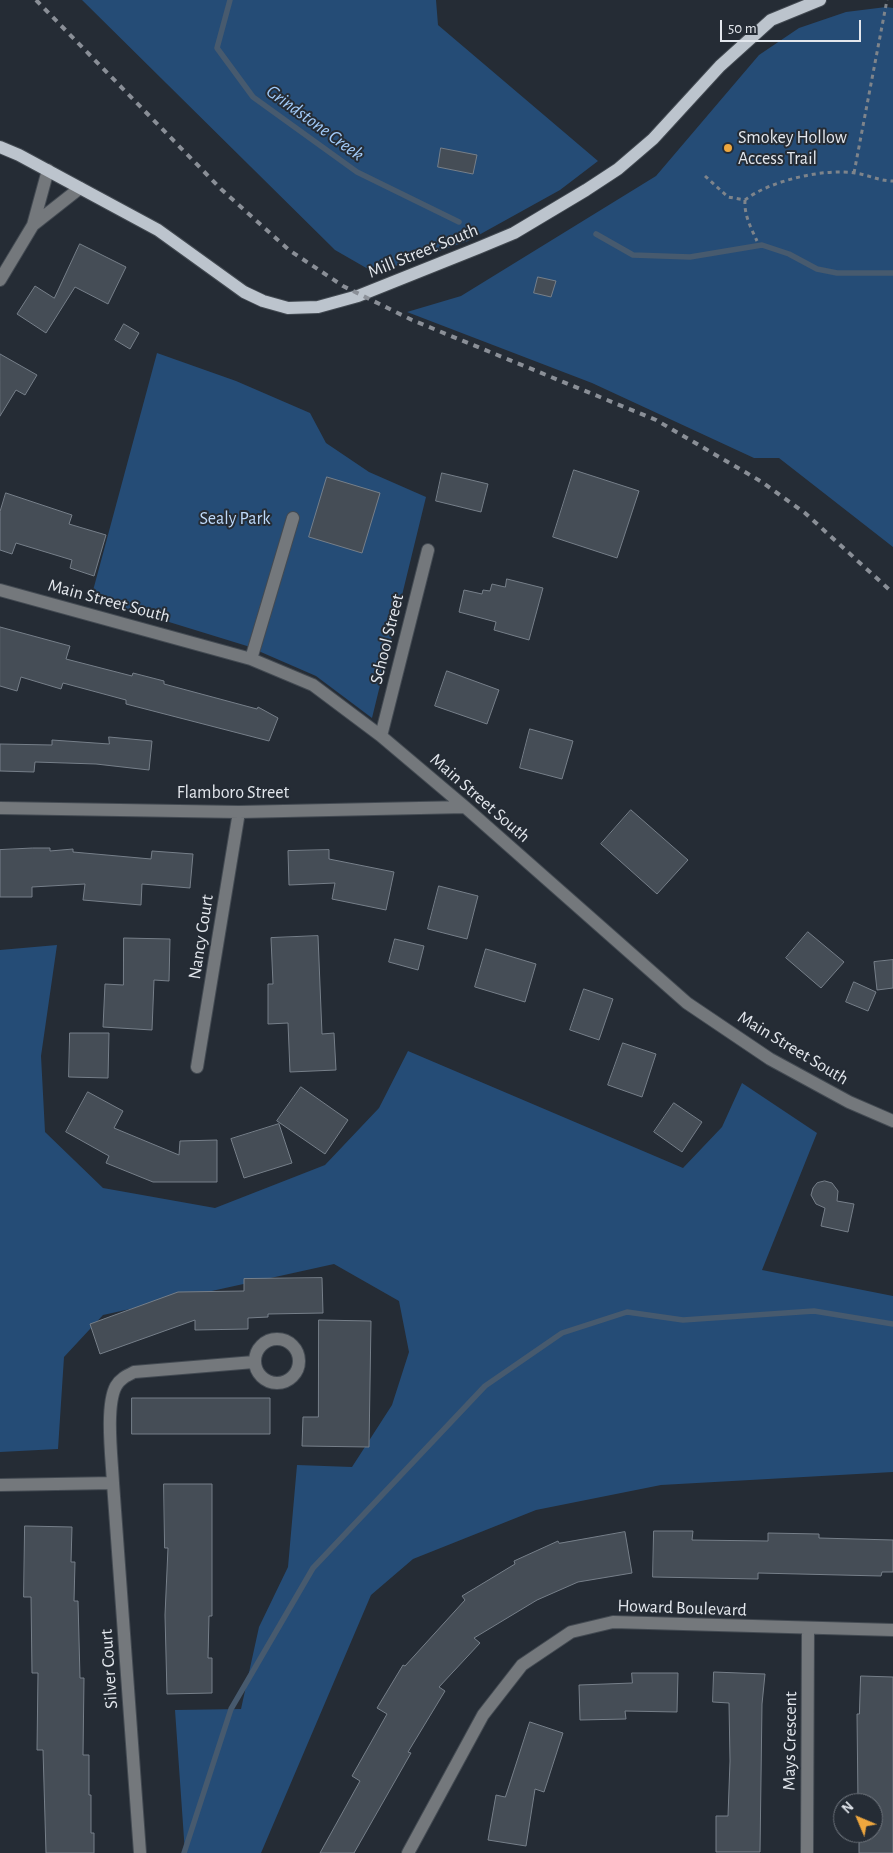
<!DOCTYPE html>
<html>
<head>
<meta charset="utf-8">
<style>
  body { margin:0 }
  #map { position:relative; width:893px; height:1853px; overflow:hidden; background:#252c35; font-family:"Alegreya Sans",sans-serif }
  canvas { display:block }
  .north { position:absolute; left:833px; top:1793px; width:50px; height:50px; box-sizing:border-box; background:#252c35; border:1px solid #71777f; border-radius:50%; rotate:315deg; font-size:14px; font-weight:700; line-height:20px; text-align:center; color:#e3e7ed }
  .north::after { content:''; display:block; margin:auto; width:18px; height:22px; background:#efa73e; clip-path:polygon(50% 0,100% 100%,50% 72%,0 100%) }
  .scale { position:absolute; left:720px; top:20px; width:141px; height:22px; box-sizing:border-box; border:2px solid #e3e7ed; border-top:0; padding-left:6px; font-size:15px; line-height:18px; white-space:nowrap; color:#e3e7ed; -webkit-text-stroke:4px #252c35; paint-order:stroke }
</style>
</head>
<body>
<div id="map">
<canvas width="893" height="1853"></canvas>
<div class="north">N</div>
<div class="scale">50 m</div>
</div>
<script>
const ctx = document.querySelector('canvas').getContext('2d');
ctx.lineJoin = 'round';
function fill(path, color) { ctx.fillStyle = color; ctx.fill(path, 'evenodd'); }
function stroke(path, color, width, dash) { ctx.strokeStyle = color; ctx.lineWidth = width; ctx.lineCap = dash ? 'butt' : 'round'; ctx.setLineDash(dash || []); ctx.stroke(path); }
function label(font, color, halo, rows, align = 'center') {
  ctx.font = font + ' "Alegreya Sans",sans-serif'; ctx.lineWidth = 4; ctx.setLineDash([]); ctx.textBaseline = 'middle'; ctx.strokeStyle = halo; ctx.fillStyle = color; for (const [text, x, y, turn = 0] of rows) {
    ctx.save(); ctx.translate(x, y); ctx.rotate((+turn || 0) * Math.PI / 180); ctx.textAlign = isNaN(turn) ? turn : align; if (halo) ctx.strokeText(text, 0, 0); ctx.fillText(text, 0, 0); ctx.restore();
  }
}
fill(new Path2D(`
  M 82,0 L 436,0 L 438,25 L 598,161 L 560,190 L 468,241 L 375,273 L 335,250 Z
  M 886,7 L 893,8 L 893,547 L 779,458 L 754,458 L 592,383 L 407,312 L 461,296 L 656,176 L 759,55 L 799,28 L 846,12 Z
  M 157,353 L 236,381 L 310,413 L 326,443 L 369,472 L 426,497 L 372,718 L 316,676 L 247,646 L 91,598 Z
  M 57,945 L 41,1056 L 45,1132 L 103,1188 L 215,1208 L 325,1165 L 379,1108 L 408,1051 L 683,1168 L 722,1127 L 742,1083 L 817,1133 L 762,1270 L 893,1296 L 893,1472 L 661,1485 L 536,1510 L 413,1559 L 371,1595 L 261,1853 L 185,1853 L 175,1710 L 241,1709 L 259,1627 L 288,1567 L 297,1465 L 352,1467 L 392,1405 L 409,1352 L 399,1301 L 334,1264 L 103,1315 L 64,1357 L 58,1449 L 0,1452 L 0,950 Z`), '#254c76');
stroke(new Path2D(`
  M 230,0 L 217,48 L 253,97 L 357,172 L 459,222
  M 596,234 L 633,255 L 690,257 L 762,245 L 789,254 L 817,269 L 837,273 L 893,273
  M 184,1853 L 231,1709 L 313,1568 L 485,1386 L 562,1333 L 627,1312 L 683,1320 L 814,1311 L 893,1324`), '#475a6e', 5.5);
const building = new Path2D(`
  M 441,148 L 477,155 L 473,174 L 438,167 Z
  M 80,244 L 126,267 L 108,304 L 75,287 L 46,333 L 17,314 L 35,286 L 54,298 Z
  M 538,277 L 556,281 L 551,297 L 534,293 Z
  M 124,324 L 139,333 L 130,349 L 115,340 Z
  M 0,354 L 37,375 L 25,395 L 16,390 L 0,416 Z
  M 574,470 L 639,491 L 617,558 L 553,537 Z
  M 442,473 L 488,484 L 481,512 L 436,501 Z
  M 327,477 L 380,493 L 362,553 L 309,537 Z
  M 6,493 L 72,515 L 69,524 L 106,535 L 94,576 L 70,568 L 72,560 L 16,543 L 12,554 L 0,550 L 0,512 Z
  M 507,579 L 543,588 L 529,640 L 494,630 L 496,622 L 459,612 L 464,590 L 482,594 L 483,590 L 490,591 L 492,584 L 505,587 Z
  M 0,627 L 70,646 L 66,659 L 132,676 L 133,673 L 164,681 L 164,684 L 257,709 L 258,707 L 278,718 L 269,741 L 126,704 L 126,700 L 63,683 L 61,689 L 21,677 L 17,691 L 0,686 Z
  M 447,671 L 499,690 L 487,724 L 435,706 Z
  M 530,729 L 573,741 L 562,779 L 520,768 Z
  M 109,737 L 152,741 L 149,770 L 96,764 L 35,762 L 34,772 L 0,771 L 0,744 L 52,745 L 52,740 L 109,744 Z
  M 631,810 L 688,860 L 657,894 L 601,844 Z
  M 33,848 L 50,848 L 50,851 L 73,849 L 73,852 L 151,859 L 152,851 L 193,854 L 190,888 L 142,884 L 141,905 L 83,900 L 85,884 L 32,887 L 32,897 L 0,897 L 0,850 Z
  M 329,850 L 329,859 L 394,872 L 386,910 L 332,899 L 335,883 L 289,885 L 288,851 Z
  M 439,886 L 478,896 L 467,939 L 428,929 Z
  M 808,932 L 844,962 L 821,988 L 786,958 Z
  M 318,936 L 322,1034 L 334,1033 L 336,1070 L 290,1072 L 288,1023 L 268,1024 L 268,984 L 273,984 L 271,938 Z
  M 124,938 L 170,939 L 169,981 L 154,980 L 152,1030 L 103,1027 L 105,984 L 123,985 Z
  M 395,939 L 424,946 L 418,970 L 389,962 Z
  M 486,949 L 536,964 L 525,1002 L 475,987 Z
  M 893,960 L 893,988 L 877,990 L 874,962 Z
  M 854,982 L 876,992 L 868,1011 L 846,1002 Z
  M 584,989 L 613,999 L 599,1040 L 570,1030 Z
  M 70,1033 L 109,1033 L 108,1078 L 69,1077 Z
  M 623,1043 L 656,1054 L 642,1097 L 608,1085 Z
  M 301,1087 L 348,1120 L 325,1154 L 277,1121 Z
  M 88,1092 L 123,1111 L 114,1128 L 179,1155 L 180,1141 L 217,1140 L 217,1182 L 153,1182 L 106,1163 L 109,1156 L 66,1132 Z
  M 674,1103 L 702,1122 L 682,1152 L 654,1132 Z
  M 279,1124 L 292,1163 L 244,1178 L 231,1139 Z
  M 825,1181 L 832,1183 L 838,1191 L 837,1201 L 854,1204 L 848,1232 L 821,1226 L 825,1208 L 816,1204 L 811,1195 L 813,1188 L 817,1183 Z
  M 322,1278 L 323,1313 L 268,1314 L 268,1317 L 248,1318 L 248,1329 L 195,1330 L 195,1320 L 100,1354 L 90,1324 L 178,1292 L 244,1291 L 244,1279 Z
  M 319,1320 L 371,1321 L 369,1447 L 302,1446 L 303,1417 L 318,1417 Z
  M 132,1398 L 270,1398 L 270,1434 L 132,1434 Z
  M 164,1484 L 212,1484 L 212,1616 L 209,1616 L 208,1658 L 212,1658 L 212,1693 L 167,1694 L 165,1615 L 168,1548 L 165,1548 Z
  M 25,1526 L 72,1527 L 71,1562 L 75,1562 L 74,1601 L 78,1601 L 80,1678 L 84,1678 L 83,1755 L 89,1755 L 89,1795 L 91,1795 L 91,1833 L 94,1833 L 94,1853 L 46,1853 L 43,1750 L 37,1750 L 38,1673 L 32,1673 L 31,1597 L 24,1597 Z
  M 654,1531 L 693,1531 L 692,1540 L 768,1541 L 768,1533 L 819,1534 L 819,1538 L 893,1540 L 893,1572 L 882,1572 L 881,1576 L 758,1573 L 758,1579 L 653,1577 Z
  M 625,1532 L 632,1573 L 578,1582 L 537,1600 L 474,1638 L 480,1643 L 439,1687 L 445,1691 L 408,1752 L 411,1753 L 354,1853 L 320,1853 L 360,1781 L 352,1776 L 387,1714 L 377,1708 L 403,1665 L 405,1666 L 465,1600 L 462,1596 L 515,1564 L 514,1561 L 558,1541 L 559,1543 Z
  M 714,1672 L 765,1674 L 762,1704 L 760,1852 L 716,1852 L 716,1816 L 728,1816 L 730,1761 L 729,1703 L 713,1702 Z
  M 632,1673 L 678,1673 L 677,1712 L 625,1711 L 626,1719 L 580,1720 L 579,1685 L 632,1683 Z
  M 861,1676 L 893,1677 L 893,1853 L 859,1853 L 859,1833 L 873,1833 L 873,1803 L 858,1803 L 857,1714 L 859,1714 Z
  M 530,1722 L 563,1733 L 544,1792 L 535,1789 L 526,1846 L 488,1840 L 496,1795 L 505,1797 Z`);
fill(building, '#454d56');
stroke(building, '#767f89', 1);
const minor = new Path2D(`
  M 33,225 L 80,188
  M 0,280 L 33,225 L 48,170
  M 0,590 L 251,659 L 313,685 L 381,736 L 465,807 L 687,1003 L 770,1059 L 849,1102 L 893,1121
  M 251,659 L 293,518
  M 381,736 L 428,550
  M 0,808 L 239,812 L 465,807
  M 197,1067 L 239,812
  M255 1361a22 22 0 1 1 44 0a22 22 0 1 1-44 0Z
  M 0,1485 L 113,1483
  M 140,1853 L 113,1483 C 112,1460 105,1406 116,1386 C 120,1379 126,1376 134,1372 L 254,1362
  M 408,1853 L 483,1715 L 522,1665 L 571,1632 L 613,1622 L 893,1630
  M 807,1853 L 808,1630`);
const major = new Path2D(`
  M 0,147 L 19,155 L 158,230 L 244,292 L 263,301 L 288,308 L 318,307 L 358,296 L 478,248 L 514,233 L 586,190 L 618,169 L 653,139 L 720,66 L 771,20 L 820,0`);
stroke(minor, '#434a52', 14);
stroke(major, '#434a52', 14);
stroke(new Path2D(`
  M 854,173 L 887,0
  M 705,176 L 728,197 L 745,200
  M 745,200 C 769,181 824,168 855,173 C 869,175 879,181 893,181
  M 745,200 C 744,215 751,228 757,241`), '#7e848b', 3, [4, 4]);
stroke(minor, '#74787c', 12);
stroke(major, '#bcc4cd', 12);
stroke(new Path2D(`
  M 36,0 L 221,189 L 289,250 L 343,286 L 412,320 L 656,420 L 762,482 L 805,513 L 893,593`), '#8a8f97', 4, [6, 6]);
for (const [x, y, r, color] of [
  [728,148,5,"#efa73e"]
]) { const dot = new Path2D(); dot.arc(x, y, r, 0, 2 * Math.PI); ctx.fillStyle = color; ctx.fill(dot); stroke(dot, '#252c35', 2); }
label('18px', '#e3e7ed', '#252c35', [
  ["Smokey Hollow",738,138],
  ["Access Trail",738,159]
], 'left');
label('18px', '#e3e7ed', '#252c35', [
  ["Mill Street South",423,251,-22],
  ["Main Street South",109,601,15],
  ["School Street",387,639,-76],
  ["Flamboro Street",233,793],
  ["Main Street South",480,798,41],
  ["Nancy Court",201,937,-81],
  ["Main Street South",793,1048,31],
  ["Howard Boulevard",682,1608,2],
  ["Silver Court",109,1669,-94],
  ["Mays Crescent",790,1741,-89]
]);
label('18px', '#bed9f9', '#252c35', [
  ["Sealy Park",235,519]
]);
label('italic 19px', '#a1caf8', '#252c35', [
  ["Grindstone Creek",315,123,36]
]);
</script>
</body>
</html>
